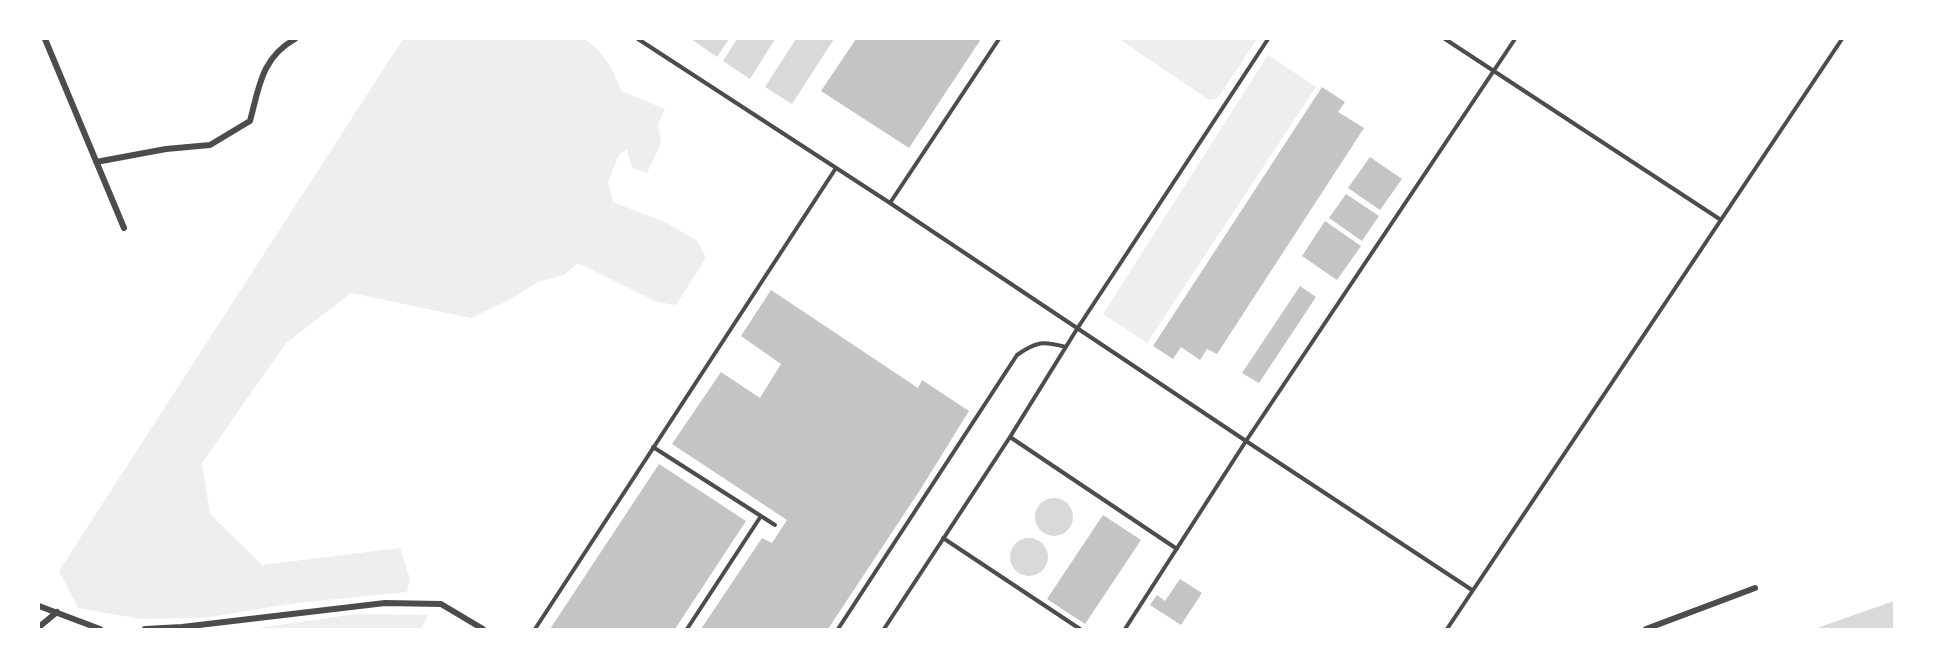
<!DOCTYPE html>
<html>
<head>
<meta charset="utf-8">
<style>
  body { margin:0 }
  #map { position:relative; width:1933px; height:668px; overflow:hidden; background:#fff; font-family:"Fira Sans",sans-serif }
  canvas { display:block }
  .frame { position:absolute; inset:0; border:40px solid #fff; pointer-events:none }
</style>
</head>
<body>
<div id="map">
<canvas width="1933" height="668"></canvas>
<div class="frame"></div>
</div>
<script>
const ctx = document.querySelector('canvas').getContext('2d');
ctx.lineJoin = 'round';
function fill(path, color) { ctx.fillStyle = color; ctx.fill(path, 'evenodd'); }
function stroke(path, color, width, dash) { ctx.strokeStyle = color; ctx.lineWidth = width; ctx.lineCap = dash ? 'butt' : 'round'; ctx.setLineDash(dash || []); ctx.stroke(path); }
fill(new Path2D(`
  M 403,39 L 583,39 C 601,46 615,74 621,91 L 665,109 L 658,124 L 661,143 L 647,173 L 632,168 L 627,149 L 619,155 L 608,182 L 613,202 L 667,223 L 697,241 L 706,258 L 676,305 L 657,302 L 578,263 L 564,275 L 538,282 L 511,299 L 471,318 L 351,293 L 286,343 L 202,463 L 210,514 L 262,565 L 400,548 L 410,579 L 407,592 L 297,603 L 203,618 L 141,619 L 78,608 L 59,571 Z
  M 1119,39 L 1257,39 L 1218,98 L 1209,100 Z
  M 1268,55 L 1316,87 L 1147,343 L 1103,314 Z
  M 356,614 L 428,615 L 421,629 L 251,629 Z`), '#eee');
fill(new Path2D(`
  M 691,39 L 729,39 L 717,57 Z
  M 737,39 L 775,39 L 750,79 L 723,61 Z
  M 796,39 L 834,39 L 792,104 L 765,87 Z
  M1035 517a19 19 0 1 1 38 0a19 19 0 1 1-38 0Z
  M1010 557a19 19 0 1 1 38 0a19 19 0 1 1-38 0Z
  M 1894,601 L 1894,628 L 1891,629 L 1814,629 Z`), '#d9d9d9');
fill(new Path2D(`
  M 856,39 L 981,39 L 909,148 L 821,91 Z
  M 1322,87 L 1345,102 L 1338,112 L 1364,128 L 1217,354 L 1207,349 L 1200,360 L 1181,347 L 1173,359 L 1153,346 Z
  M 1370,157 L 1402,179 L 1380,210 L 1348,188 Z
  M 1346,194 L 1379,216 L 1362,241 L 1329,218 Z
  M 1325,221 L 1361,246 L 1337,280 L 1302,256 Z
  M 1300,286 L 1316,297 L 1259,383 L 1242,373 Z
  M 771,290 L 918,388 L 922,380 L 969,411 L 920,490 L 828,629 L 701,629 L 762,538 L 772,543 L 787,520 L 672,444 L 721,372 L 760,398 L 781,364 L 741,336 Z
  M 659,464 L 746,521 L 675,629 L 550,629 Z
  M 1103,515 L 1141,540 L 1085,624 L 1047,599 Z
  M 1180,579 L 1202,593 L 1181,625 L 1150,605 L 1157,595 L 1165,601 Z`), '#c4c4c4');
stroke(new Path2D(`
  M 638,39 L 890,203 L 1246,441 L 1125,629
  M 1445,39 L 1721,220
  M 890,203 L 999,39
  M 1010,437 L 1177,549
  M 653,447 L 775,525
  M 943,538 L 1080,629
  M 1472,590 L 1246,441 L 1515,39
  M 535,629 L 836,168
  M 687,629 L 761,516
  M 838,629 L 1017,355 C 1037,341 1043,341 1066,347
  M 884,629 L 1010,437 L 1077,329 L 1268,39
  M 1447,629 L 1842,39`), '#4c4c4c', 4);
stroke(new Path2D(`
  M 45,39 L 124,228
  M 96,162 L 166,149 L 210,145 L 250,121 C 259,88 261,58 295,39
  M 39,606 L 100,629
  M 39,627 L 57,612
  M 145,629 L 182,627 L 385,603 L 441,604 L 483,629
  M 1646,629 L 1755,588`), '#4c4c4c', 6);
</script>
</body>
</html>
